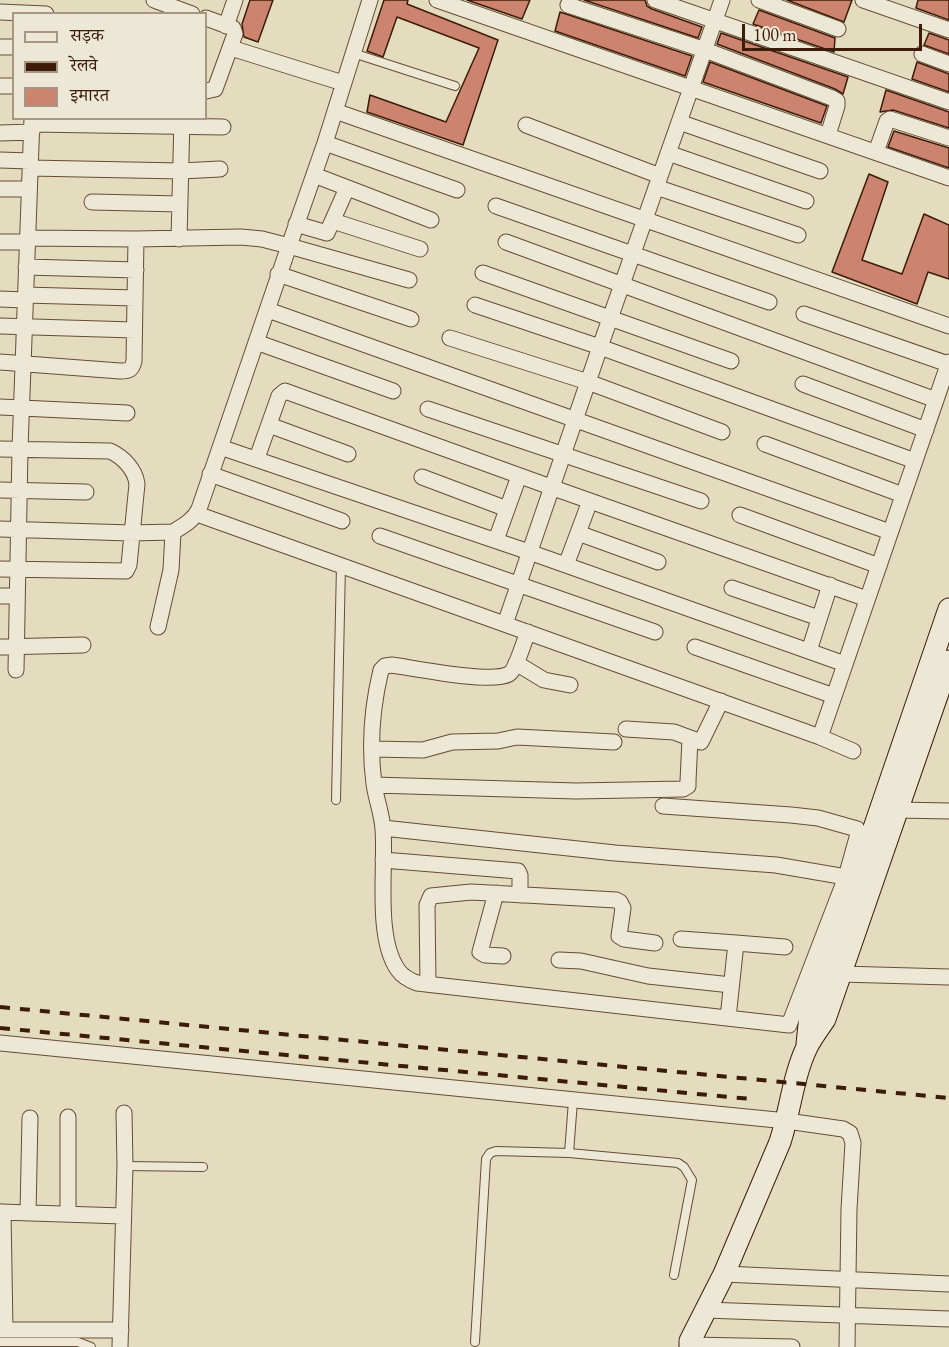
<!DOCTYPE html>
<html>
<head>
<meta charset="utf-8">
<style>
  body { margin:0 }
  #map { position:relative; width:949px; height:1347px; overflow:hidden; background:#e4dcbe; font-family:"EB Garamond","Noto Serif Devanagari",serif }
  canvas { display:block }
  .legend { position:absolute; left:12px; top:12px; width:195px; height:108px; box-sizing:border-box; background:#ede8d5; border:2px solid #a69683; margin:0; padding:8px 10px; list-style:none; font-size:18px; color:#3c1c09 }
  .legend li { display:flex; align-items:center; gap:12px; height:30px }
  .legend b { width:30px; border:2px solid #a69683 }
  .scale { position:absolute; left:742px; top:24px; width:180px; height:27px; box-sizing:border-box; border:3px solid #3c1c09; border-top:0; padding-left:8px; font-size:18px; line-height:21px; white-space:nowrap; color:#3c1c09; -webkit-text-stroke:4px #ede8d5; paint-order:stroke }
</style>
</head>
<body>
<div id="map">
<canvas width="949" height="1347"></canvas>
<ul class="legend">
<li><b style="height:8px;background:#ede8d5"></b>सड़क</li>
<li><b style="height:8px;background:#3c1c09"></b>रेलवे</li>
<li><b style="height:16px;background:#cc846f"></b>इमारत</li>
</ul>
<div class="scale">100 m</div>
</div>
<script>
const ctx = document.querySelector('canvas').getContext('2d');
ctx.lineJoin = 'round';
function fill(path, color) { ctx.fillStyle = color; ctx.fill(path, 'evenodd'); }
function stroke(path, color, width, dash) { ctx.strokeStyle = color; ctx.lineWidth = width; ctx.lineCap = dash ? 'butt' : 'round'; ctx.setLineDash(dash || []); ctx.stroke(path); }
const building = new Path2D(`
  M 250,0 L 273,0 L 258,42 L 244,37 L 242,24 Z
  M 384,0 L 408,0 L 407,4 L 498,40 L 463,145 L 367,112 L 370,95 L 446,122 L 479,48 L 397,17 L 383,57 L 367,51 Z
  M 467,0 L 530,0 L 522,19 Z
  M 584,0 L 645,0 L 647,6 L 652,9 L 702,27 L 698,38 Z
  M 787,0 L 852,0 L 844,22 Z
  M 918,0 L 949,0 L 949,20 L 916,8 Z
  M 759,10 L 835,38 L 834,52 L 753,24 Z
  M 560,12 L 692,56 L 685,76 L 555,31 Z
  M 721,33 L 848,77 L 843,94 L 835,89 L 717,44 Z
  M 929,33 L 949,40 L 949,54 L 924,45 Z
  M 710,62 L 827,106 L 821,123 L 703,82 Z
  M 917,62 L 949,74 L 949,92 L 912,79 Z
  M 886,90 L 949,112 L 949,128 L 893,110 L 880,112 Z
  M 894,131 L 949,148 L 949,168 L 888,147 Z
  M 869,174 L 888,182 L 862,260 L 902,274 L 924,214 L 949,225 L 949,279 L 928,272 L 917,304 L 832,272 Z`);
fill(building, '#cc846f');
stroke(building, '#3c1c09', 1.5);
const lane = new Path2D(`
  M 353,53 L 455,86
  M 336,800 L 341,565
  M 569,1153 L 678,1163 L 684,1167 L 692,1180 L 674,1275
  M 125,1166 L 203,1167
  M 0,1342 L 78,1342 L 91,1347
  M 475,1342 L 486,1159 L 490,1153 L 496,1151 L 569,1153 L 573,1101`);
const street = new Path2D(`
  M 154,0 L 192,14
  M 437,0 L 949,178
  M 655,0 L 949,102
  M 759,0 L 838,29
  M 863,0 L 949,30
  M 568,5 L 705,50 L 832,98 L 837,101 L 837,106 L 828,135
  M 0,12 L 46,14
  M 206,18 L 233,28 L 235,34 L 215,89 L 206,91
  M 226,26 L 235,0
  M 0,47 L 14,47
  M 231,48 L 343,83
  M 922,54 L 949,64
  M 0,86 L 14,86
  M 335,111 L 949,326
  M 679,122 L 820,171
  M 32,124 L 223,127
  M 526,125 L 660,176
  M 0,133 L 32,132
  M 325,143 L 457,190
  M 876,152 L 887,121 L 890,119 L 949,138
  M 668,153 L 806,201
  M 0,160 L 30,161
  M 30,168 L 181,171 L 220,169
  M 314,175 L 431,220
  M 656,187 L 798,235
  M 0,189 L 29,189
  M 92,202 L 180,204
  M 496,206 L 769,302
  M 333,221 L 420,249
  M 296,224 L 327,233 L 347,188
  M 27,238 L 136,239 L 241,237 L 262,239 L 289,246 L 325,143 L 370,0
  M 179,239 L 182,118
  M 0,242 L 27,242
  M 506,242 L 936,400
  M 26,267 L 136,270
  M 483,273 L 731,361
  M 278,274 L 411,319
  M 25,295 L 135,298
  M 0,299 L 25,300
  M 475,305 L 600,347 L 915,461
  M 268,310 L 890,532
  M 804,314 L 948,364
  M 0,326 L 134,330
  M 450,338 L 588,382 L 722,432
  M 256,342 L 393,391
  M 0,362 L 120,371 C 129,371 132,370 134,361 L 136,239
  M 803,384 L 926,430
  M 0,407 L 127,413
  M 428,409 L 701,501
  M 269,425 L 348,454
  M 765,444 L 903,495
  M 220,447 L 529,552 L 845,664
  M 0,449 L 110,451 C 123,457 135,469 137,484 L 129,565 L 126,571 L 0,569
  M 257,458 L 279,396 L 285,391 L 559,490 L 867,599
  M 210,474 L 342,521
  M 422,477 L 507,509
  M 0,490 L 86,492
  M 197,514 L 820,737 L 853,751
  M 740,515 L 879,566
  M 0,529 L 131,533 L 173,532 C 183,526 194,520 199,509 L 289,246 L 409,280
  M 578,533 L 658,562
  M 380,536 L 655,632
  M 496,540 L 519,476
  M 566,565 L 590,501
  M 732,588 L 819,618
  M 0,596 L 17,596
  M 505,624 L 600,347 L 722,0
  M 158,627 L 171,570 L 173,532
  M 528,632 C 524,641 516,670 509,674 C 491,684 414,668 392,665 L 385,666 L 381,670 C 372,707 369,746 374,784 C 376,799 382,814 383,829 C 386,869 375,937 398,970 C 403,977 409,980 417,983 L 789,1025 L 846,877 L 858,834 L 857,829 L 818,818 L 791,815 L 663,806
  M 0,647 L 83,645
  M 695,647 L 834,696
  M 809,651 L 830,585
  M 516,663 L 544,680 L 570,685
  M 16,670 L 20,449 L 32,118
  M 626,729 L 674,732 L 701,742 L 721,701
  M 820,737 L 949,362
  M 372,749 L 423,750 L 452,742 L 498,741 L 517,737 L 614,742
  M 374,785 L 576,791 L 683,789 L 688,786 L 688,781 L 690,739
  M 898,810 L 949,811
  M 383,828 L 615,853 L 776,865 L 846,877
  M 383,860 L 518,871 L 520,875 L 520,895
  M 496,893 L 480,952 L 485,955 L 503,956
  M 681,939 L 736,943 L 728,1018
  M 736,943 L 785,947
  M 559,960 L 581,961 L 648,976 L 731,985
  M 840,974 L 949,977
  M 428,984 L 427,905 L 431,896 L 471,892 L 616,900 L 620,902 L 623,908 L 619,936 L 624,939 L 655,943
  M 0,1043 L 787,1121 L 843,1129 L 850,1133 L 853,1143 L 849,1209 L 847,1347
  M 68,1117 L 68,1214
  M 0,1212 L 123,1216
  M 3,1212 L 5,1330
  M 28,1213 L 30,1118
  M 724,1274 L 949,1284
  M 706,1310 L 949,1319
  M 0,1330 L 121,1330
  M 690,1345 L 792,1347
  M 120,1347 L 125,1166 L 124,1113`);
const secondary = new Path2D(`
  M 807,1044 L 810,1015 L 949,609
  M 690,1347 L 690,1341 L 724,1274 L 780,1142 C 790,1112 793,1076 807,1047 C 812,1037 819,1028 825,1019 L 949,661`);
stroke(lane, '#664c36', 10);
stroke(street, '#664c36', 17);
stroke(secondary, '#3c1c09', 23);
stroke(lane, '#ede8d5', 8);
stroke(street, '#ede8d5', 15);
stroke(secondary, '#ede8d5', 21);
stroke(new Path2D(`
  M 0,1007 L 949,1098
  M 0,1028 L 751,1099`), '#3c1c09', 4, [10, 10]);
</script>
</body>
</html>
